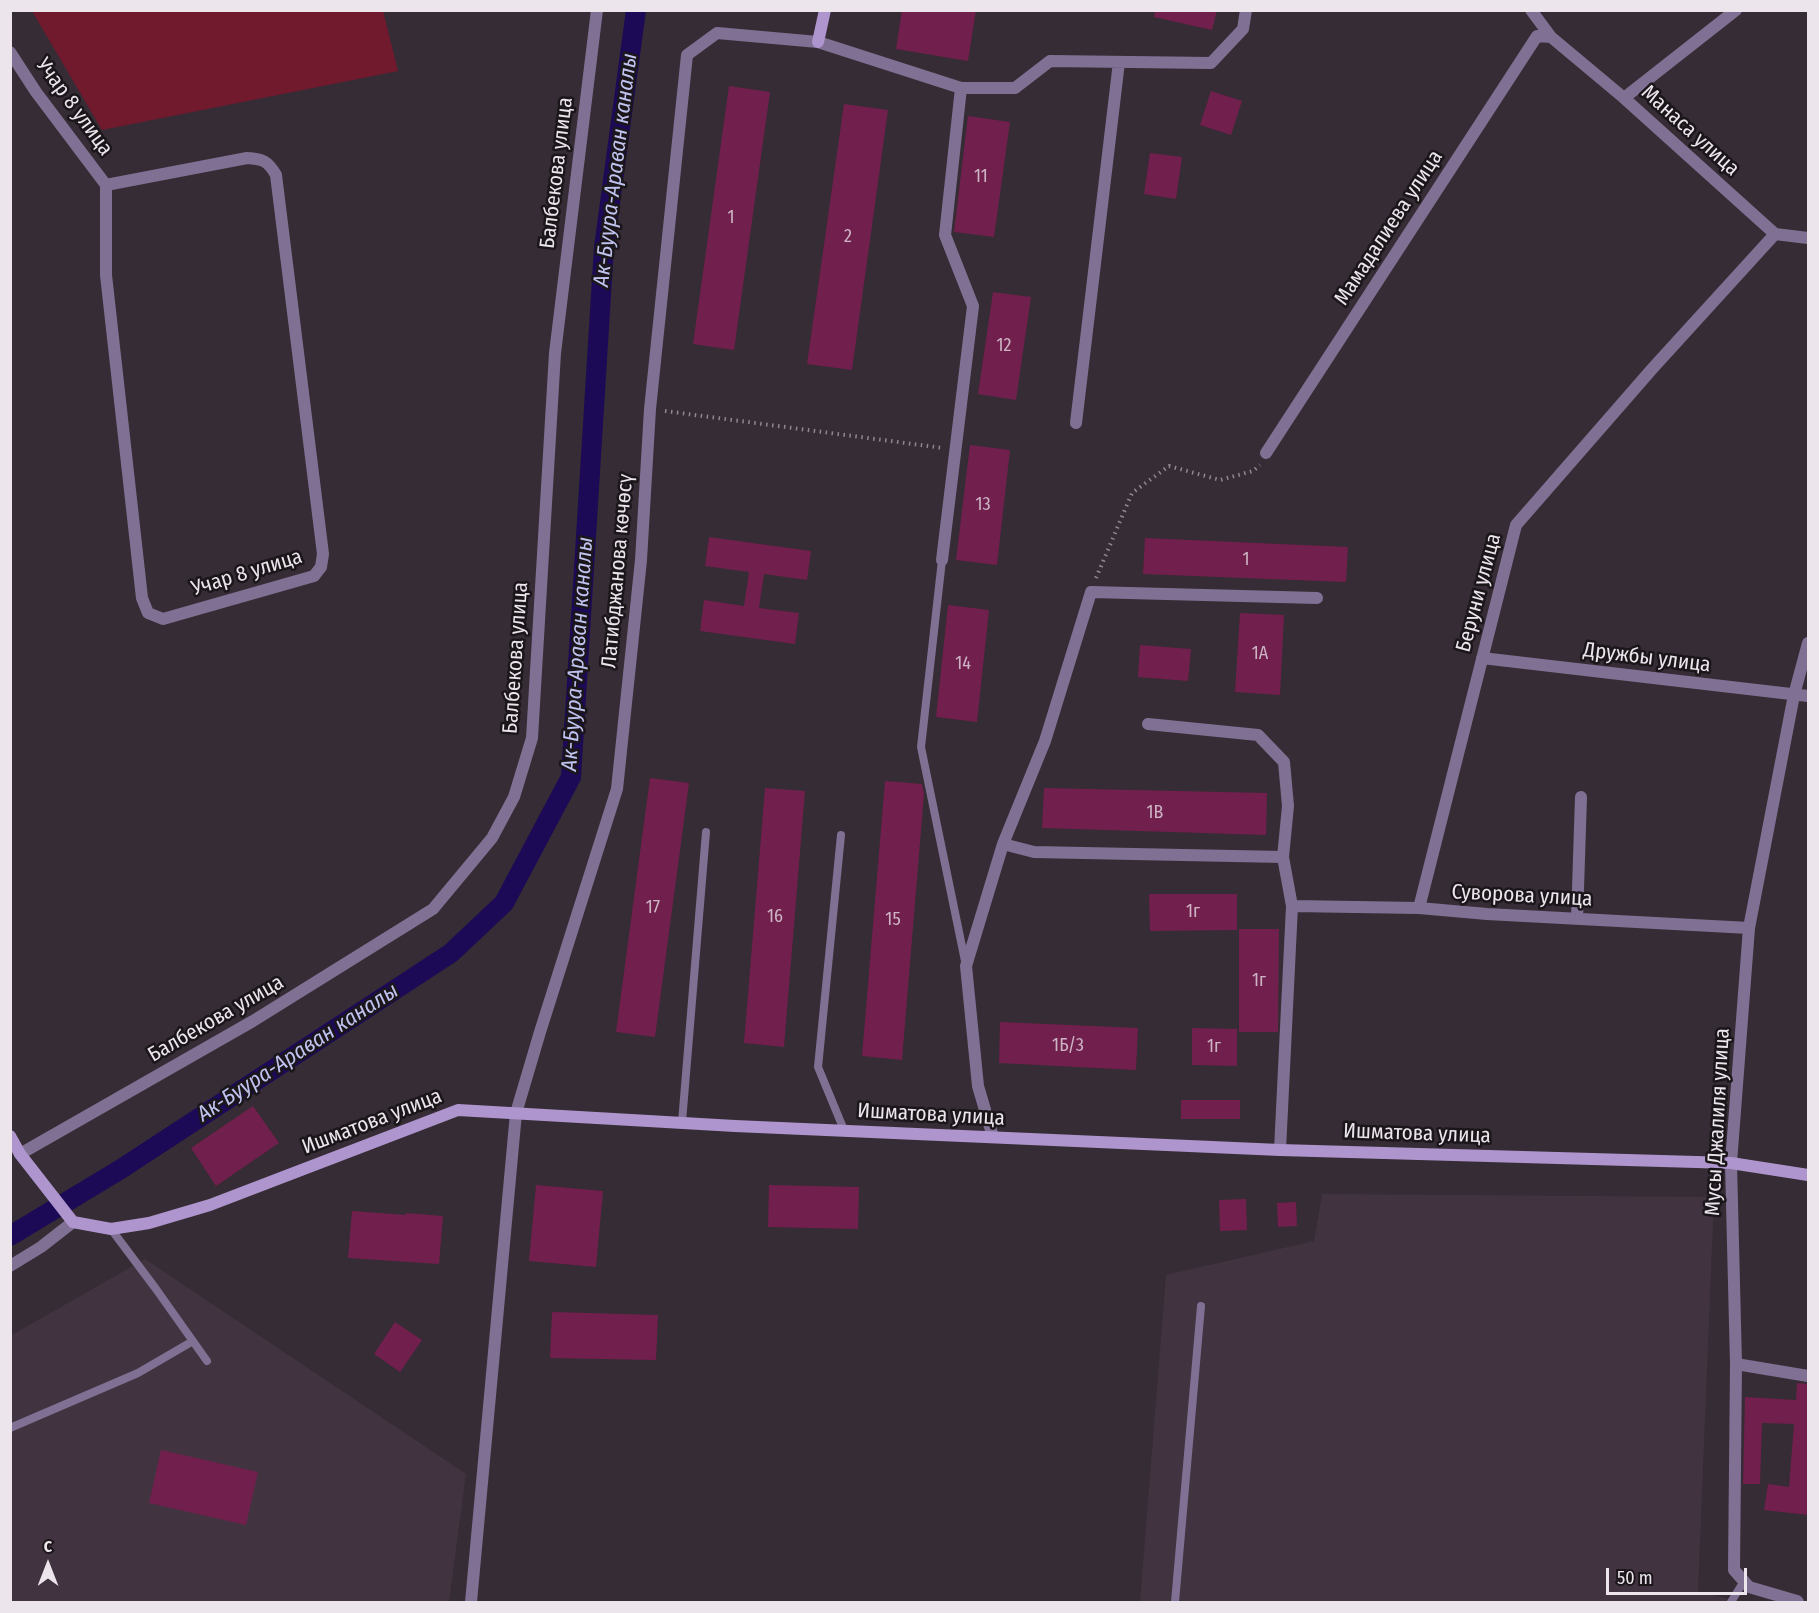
<!DOCTYPE html>
<html>
<head>
<meta charset="utf-8">
<style>
  body { margin:0 }
  #map { position:relative; width:1819px; height:1613px; overflow:hidden; background:#362c35; font-family:"Fira Sans Condensed",sans-serif }
  canvas { display:block }
  .frame { position:absolute; inset:0; border:12px solid #ece5ec; pointer-events:none }
  .north { position:absolute; left:18px; top:1535px; width:60px; height:60px; -webkit-text-stroke:4px #1a161a; paint-order:stroke; rotate:0deg; font-size:16px; font-weight:700; line-height:24px; text-align:center; color:#ece5ec }
  .north::after { content:''; display:block; margin:auto; width:21px; height:27px; background:#ece5ec; clip-path:polygon(50% 0,100% 100%,50% 72%,0 100%) }
  .scale { position:absolute; left:1606px; top:1568px; width:141px; height:27px; box-sizing:border-box; border:3px solid #ece5ec; border-top:0; padding-left:8px; font-size:18px; line-height:21px; white-space:nowrap; color:#ece5ec; -webkit-text-stroke:4px #1a161a; paint-order:stroke }
</style>
</head>
<body>
<div id="map">
<canvas width="1819" height="1613"></canvas>
<div class="frame"></div>
<div class="north">С</div>
<div class="scale">50 m</div>
</div>
<script>
const ctx = document.querySelector('canvas').getContext('2d');
ctx.lineJoin = 'round';
function fill(path, color) { ctx.fillStyle = color; ctx.fill(path, 'evenodd'); }
function stroke(path, color, width, dash) { ctx.strokeStyle = color; ctx.lineWidth = width; ctx.lineCap = dash ? 'butt' : 'round'; ctx.setLineDash(dash || []); ctx.stroke(path); }
function label(font, color, halo, rows, align = 'center') {
  ctx.font = font + ' "Fira Sans Condensed",sans-serif'; ctx.lineWidth = 5; ctx.setLineDash([]); ctx.textBaseline = 'middle'; ctx.strokeStyle = halo; ctx.fillStyle = color; for (const [text, x, y, turn = 0] of rows) {
    ctx.save(); ctx.translate(x, y); ctx.rotate((+turn || 0) * Math.PI / 180); ctx.textAlign = isNaN(turn) ? turn : align; if (halo) ctx.strokeText(text, 0, 0); ctx.fillText(text, 0, 0); ctx.restore();
  }
}
fill(new Path2D(`
  M 1322,1194 L 1714,1197 L 1698,1591 L 1738,1602 L 1140,1602 L 1166,1275 L 1314,1241 Z
  M 145,1259 L 466,1474 L 449,1602 L 11,1602 L 10,1336 Z`), '#423341');
fill(new Path2D(`
  M 32,11 L 383,11 L 398,71 L 102,130 Z`), '#71192d');
stroke(new Path2D(`
  M 10,1236 L 121,1169 L 451,953 L 504,903 L 571,777 L 604,247 L 636,10`), '#1c0a57', 20);
fill(new Path2D(`
  M 902,10 L 976,10 L 968,61 L 896,49 Z
  M 1155,10 L 1217,10 L 1212,30 L 1154,17 Z
  M 729,86 L 770,92 L 734,350 L 693,344 Z
  M 1211,91 L 1242,101 L 1231,135 L 1200,125 Z
  M 844,104 L 888,110 L 852,370 L 807,364 Z
  M 968,116 L 1010,122 L 994,237 L 954,232 Z
  M 1150,153 L 1182,157 L 1176,199 L 1144,194 Z
  M 993,292 L 1031,297 L 1016,400 L 978,394 Z
  M 970,445 L 1010,450 L 997,565 L 956,560 Z
  M 709,537 L 811,551 L 807,580 L 764,574 L 759,608 L 799,613 L 795,644 L 700,631 L 704,600 L 744,606 L 749,572 L 705,566 Z
  M 1145,538 L 1348,547 L 1346,582 L 1143,574 Z
  M 948,605 L 989,610 L 977,722 L 936,717 Z
  M 1240,613 L 1284,615 L 1280,695 L 1235,692 Z
  M 1140,645 L 1191,649 L 1188,681 L 1138,677 Z
  M 650,778 L 689,783 L 655,1037 L 616,1032 Z
  M 885,781 L 922,784 L 924,794 L 902,1060 L 862,1056 Z
  M 765,788 L 805,791 L 784,1047 L 744,1043 Z
  M 1044,788 L 1267,793 L 1266,835 L 1042,828 Z
  M 1149,894 L 1237,894 L 1237,930 L 1150,931 Z
  M 1239,929 L 1279,929 L 1278,1032 L 1239,1032 Z
  M 1000,1022 L 1138,1028 L 1136,1070 L 999,1063 Z
  M 1192,1028 L 1237,1029 L 1237,1066 L 1192,1065 Z
  M 1181,1100 L 1240,1100 L 1240,1119 L 1181,1119 Z
  M 253,1106 L 279,1143 L 216,1186 L 191,1148 Z
  M 536,1185 L 603,1191 L 596,1267 L 529,1261 Z
  M 769,1185 L 859,1187 L 858,1229 L 768,1227 Z
  M 1246,1199 L 1247,1230 L 1220,1231 L 1219,1200 Z
  M 1296,1202 L 1297,1226 L 1278,1227 L 1277,1203 Z
  M 352,1211 L 406,1215 L 406,1213 L 443,1216 L 439,1264 L 348,1258 Z
  M 552,1312 L 658,1315 L 656,1360 L 550,1358 Z
  M 395,1322 L 422,1340 L 400,1372 L 374,1354 Z
  M 1797,1383 L 1809,1384 L 1809,1515 L 1764,1510 L 1768,1484 L 1789,1487 L 1794,1424 L 1762,1423 L 1760,1484 L 1743,1484 L 1745,1397 L 1796,1400 Z
  M 161,1450 L 258,1472 L 246,1525 L 149,1503 Z`), '#711f4c');
stroke(new Path2D(`
  M 665,411 L 943,448
  M 1096,578 L 1132,493 L 1169,466 L 1220,480 L 1253,471 L 1260,465`), '#90878f', 4, [1.5, 4.5]);
stroke(new Path2D(`
  M 942,560 L 921,747 L 965,961
  M 841,835 L 818,1067 L 844,1130
  M 682,1122 L 706,832
  M 111,1229 L 156,1289 L 207,1361
  M 10,1428 L 138,1373 L 193,1341
  M 1175,1602 L 1201,1306
  M 1731,1602 L 1744,1581`), '#807194', 8);
stroke(new Path2D(`
  M 1531,10 L 1551,37 L 1624,98 L 1775,234 L 1808,238
  M 10,52 L 36,92 L 106,185 L 106,275 L 142,598 L 148,613 L 163,619 L 314,576 L 321,567 L 323,554 L 276,175 C 268,161 263,159 247,158 L 106,185
  M 1624,98 L 1736,10
  M 1076,423 L 1119,62
  M 1266,453 L 1537,36 L 1551,37
  M 942,560 L 973,306 L 945,235 L 961,88
  M 1482,658 L 1808,696
  M 1148,724 L 1258,735 L 1284,762 L 1288,806 L 1283,857 L 1292,906 L 1280,1150
  M 1003,844 L 1034,852 L 1283,857
  M 1292,906 L 1419,908 L 1487,914 L 1749,928
  M 1419,908 L 1516,525 L 1652,369 L 1775,234
  M 1577,919 L 1581,797
  M 993,1137 L 978,1086 L 966,966 L 1003,844 L 1045,741 L 1091,592 L 1317,598
  M 20,1154 L 253,1021 L 433,909 L 492,838 L 514,797 L 532,738 L 555,353 L 597,10
  M 10,1266 L 41,1247 L 73,1222
  M 1736,1364 L 1808,1376
  M 471,1602 L 516,1113 L 540,1032 L 617,789 L 641,560 L 650,409 L 687,55 L 717,33 L 818,42 L 961,88 L 1015,88 L 1050,61 L 1211,63 L 1243,29 L 1246,10
  M 1798,1602 L 1797,1601 L 1749,1587 L 1734,1570 L 1736,1364 L 1731,1163 L 1749,928 L 1794,695 L 1808,643`), '#807194', 12);
stroke(new Path2D(`
  M 818,42 L 825,10
  M 10,1136 L 20,1154 L 73,1222 L 111,1229 L 149,1223 L 210,1205 L 458,1110 L 735,1126 L 1280,1150 L 1731,1163 L 1808,1175`), '#ae95cd', 12);
label('18px', '#cdb4c4', null, [
  ["11",981,177],
  ["1",731,218],
  ["2",848,237],
  ["12",1004,346],
  ["13",983,505],
  ["1",1246,560],
  ["1А",1260,654],
  ["14",963,664],
  ["1В",1155,813],
  ["17",653,908],
  ["1г",1193,912],
  ["16",775,917],
  ["15",893,920],
  ["1г",1259,981],
  ["1Б/3",1068,1046],
  ["1г",1214,1047]
]);
label('21px', '#ece5ec', '#1a161a', [
  ["Учар 8 улица",74,107,54],
  ["Манаса улица",1690,131,42],
  ["Балбекова улица",557,173,-83],
  ["Мамадалиева улица",1389,228,-57],
  ["Латибджанова көчөсү",618,571,-85],
  ["Учар 8 улица",247,573,-17],
  ["Беруни улица",1479,593,-75],
  ["Балбекова улица",516,658,-86],
  ["Дружбы улица",1647,658,7],
  ["Суворова улица",1522,896,3],
  ["Балбекова улица",216,1019,-30],
  ["Ишматова улица",931,1115,3],
  ["Ишматова улица",372,1122,-21],
  ["Мусы Джалиля улица",1718,1122,-87],
  ["Ишматова улица",1417,1134,2]
]);
label('italic 22px', '#c0c2ef', '#1a161a', [
  ["Ак-Буура-Араван каналы",616,170,-83],
  ["Ак-Буура-Араван каналы",578,654,-86],
  ["Ак-Буура-Араван каналы",298,1053,-33]
]);
</script>
</body>
</html>
